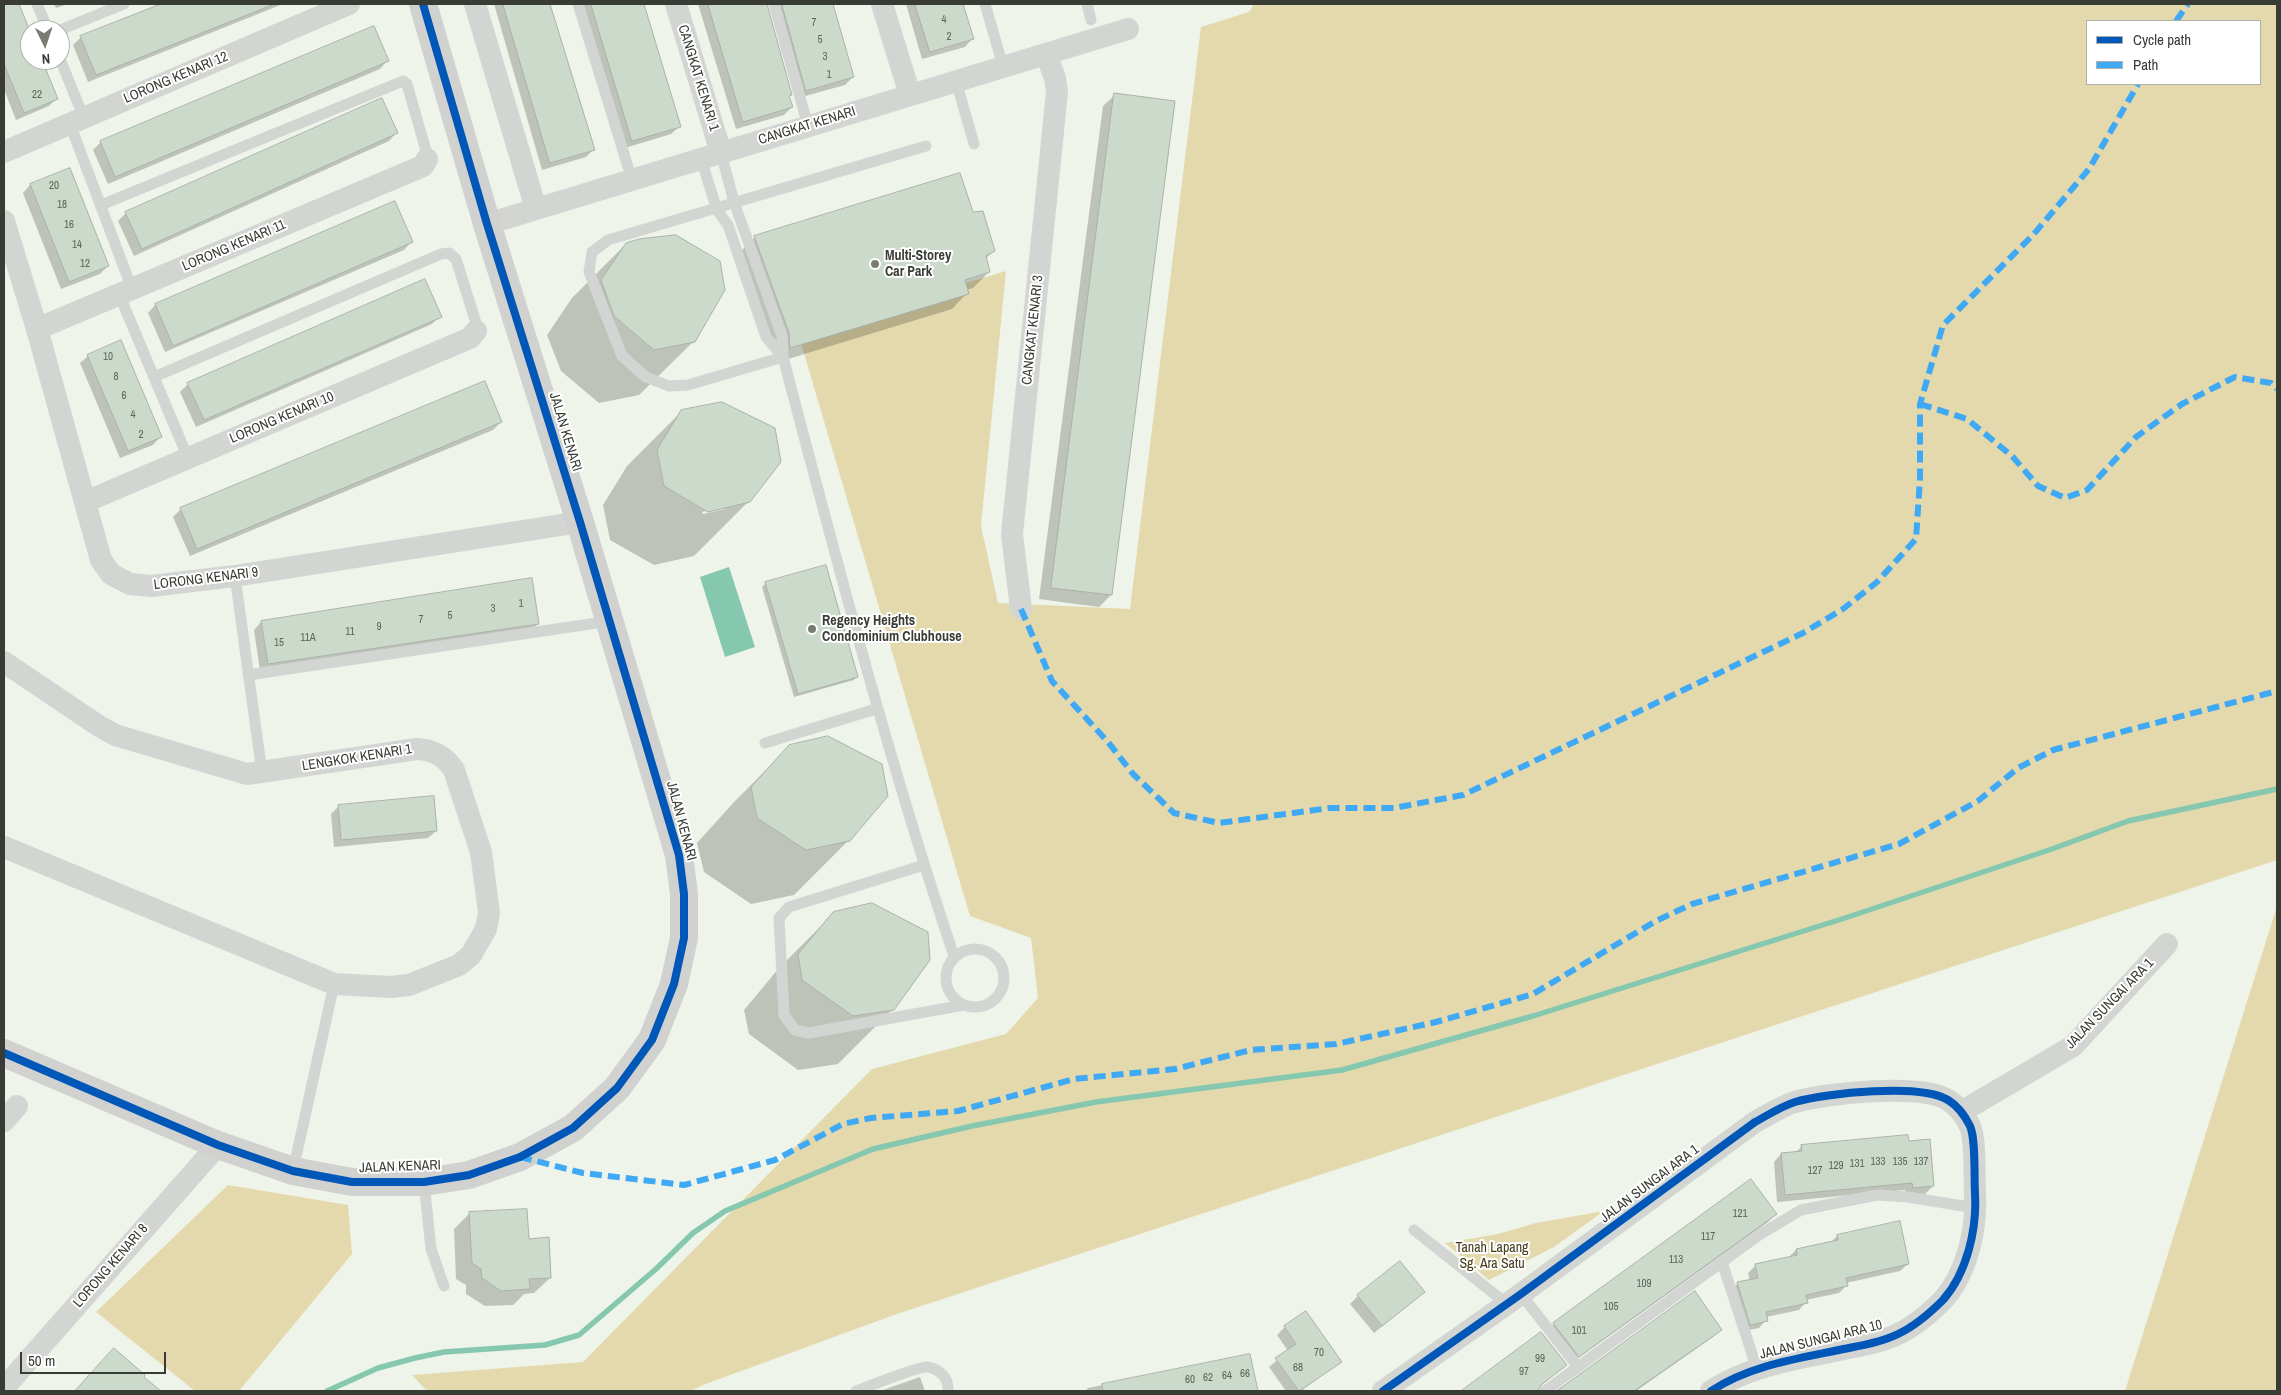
<!DOCTYPE html>
<html>
<head>
<meta charset="utf-8">
<style>
  body { margin:0 }
  #map { position:relative; width:2281px; height:1395px; overflow:hidden; background:#eef4e9; font-family:"Archivo Narrow",sans-serif }
  canvas { display:block }
  .frame { position:absolute; inset:0; border:5px solid #383c34; pointer-events:none }
  .legend { position:absolute; left:2086px; top:20px; width:175px; height:65px; box-sizing:border-box; background:#fff; border:1px solid #afb1ae; margin:0; padding:6px 9px; list-style:none; font-size:15px; color:#383c34 }
  .legend li { display:flex; align-items:center; gap:10px; height:25px }
  .legend b { width:25px; border:1px solid #afb1ae }
  .north { position:absolute; left:20px; top:20px; width:50px; height:50px; box-sizing:border-box; background:#fff; border:1px solid #afb1ae; border-radius:50%; rotate:176deg; font-size:14px; font-weight:700; line-height:20px; text-align:center; color:#383c34 }
  .north::after { content:''; display:block; margin:auto; width:18px; height:22px; background:#787c73; clip-path:polygon(50% 0,100% 100%,50% 72%,0 100%) }
  .scale { position:absolute; left:20px; top:1352px; width:146px; height:22px; box-sizing:border-box; border:2px solid #383c34; border-top:0; padding-left:6px; font-size:15px; line-height:18px; white-space:nowrap; color:#383c34; -webkit-text-stroke:4px #fff; paint-order:stroke }
</style>
</head>
<body>
<div id="map">
<canvas width="2281" height="1395"></canvas>
<div class="frame"></div>
<ul class="legend">
<li><b style="height:6px;background:#0057b8"></b>Cycle path</li>
<li><b style="height:6px;background:#3fa9f5"></b>Path</li>
</ul>
<div class="north">N</div>
<div class="scale">50 m</div>
</div>
<script>
const ctx = document.querySelector('canvas').getContext('2d');
ctx.lineJoin = 'round';
function fill(path, color) { ctx.fillStyle = color; ctx.fill(path, 'evenodd'); }
function stroke(path, color, width, dash) { ctx.strokeStyle = color; ctx.lineWidth = width; ctx.lineCap = dash ? 'butt' : 'round'; ctx.setLineDash(dash || []); ctx.stroke(path); }
function label(font, color, halo, rows, align = 'center') {
  ctx.font = font + ' "Archivo Narrow",sans-serif'; ctx.lineWidth = 4; ctx.setLineDash([]); ctx.textBaseline = 'middle'; ctx.strokeStyle = halo; ctx.fillStyle = color; for (const [text, x, y, turn = 0] of rows) {
    ctx.save(); ctx.translate(x, y); ctx.rotate((+turn || 0) * Math.PI / 180); ctx.textAlign = isNaN(turn) ? turn : align; if (halo) ctx.strokeText(text, 0, 0); ctx.fillText(text, 0, 0); ctx.restore();
  }
}
fill(new Path2D(`
  M 1254,4 L 2277,4 L 2277,860 L 894,1315 L 703,1385 L 691,1391 L 427,1391 L 412,1375 L 583,1362 L 872,1069 L 1006,1034 L 1038,998 L 1031,938 L 970,916 L 798,333 L 1006,271 L 981,526 L 998,603 L 1130,609 L 1201,27 L 1249,12 ZM 2087,21 L 2260,21 L 2260,84 L 2087,84 Z
  M 2277,906 L 2277,1391 L 2125,1391 Z
  M 228,1185 L 348,1205 L 352,1254 L 239,1391 L 195,1391 L 96,1312 Z
  M 1604,1211 L 1554,1247 L 1489,1280 L 1445,1243 L 1498,1234 L 1536,1223 Z`), '#e4d9ac');
fill(new Path2D(`
  M 729,567 L 755,647 L 725,657 L 700,577 Z`), '#86c8af');
fill(new Path2D(`
  M 4,4 L 17,4 L 30,34 L 30,60 L 41,60 L 57,98 L 49,106 L 16,120 L 4,89 Z
  M 54,4 L 68,4 L 56,8 Z
  M 165,4 L 283,4 L 88,82 L 73,45 L 81,37 Z
  M 494,4 L 548,4 L 593,150 L 586,157 L 542,170 Z
  M 582,4 L 642,4 L 679,127 L 671,134 L 625,148 Z
  M 698,4 L 832,4 L 853,77 L 845,85 L 798,98 L 774,10 L 768,4 L 766,4 L 792,107 L 784,115 L 736,129 Z
  M 906,4 L 962,4 L 972,39 L 965,47 L 922,59 Z
  M 387,61 L 380,69 L 108,184 L 93,150 L 101,142 Z
  M 1115,95 L 1111,595 L 1099,607 L 1039,599 L 1103,106 Z
  M 396,133 L 389,141 L 134,256 L 118,221 L 126,213 Z
  M 70,170 L 108,266 L 100,274 L 61,289 L 23,193 L 30,185 Z
  M 394,202 L 411,242 L 404,250 L 165,352 L 148,313 L 155,305 Z
  M 972,214 L 994,251 L 985,259 L 989,272 L 973,288 L 966,290 L 967,293 L 952,309 L 775,363 L 774,350 L 739,253 L 755,237 Z
  M 626,244 L 694,341 L 639,395 L 599,403 L 561,371 L 547,335 L 572,298 Z
  M 440,316 L 432,324 L 196,427 L 180,392 L 188,384 Z
  M 88,356 L 160,437 L 153,445 L 120,458 L 80,363 Z
  M 682,411 L 749,501 L 694,556 L 654,565 L 610,540 L 603,505 L 627,466 ZM 725,506 L 725,509 L 703,514 L 702,512 Z
  M 501,422 L 493,430 L 190,556 L 173,517 L 181,509 Z
  M 766,583 L 857,676 L 854,680 L 794,697 L 762,587 Z
  M 261,622 L 538,624 L 530,631 L 260,671 L 254,630 Z
  M 790,746 L 849,840 L 794,895 L 751,904 L 704,872 L 697,843 L 735,801 Z
  M 339,806 L 436,831 L 428,838 L 334,847 L 331,814 Z
  M 834,913 L 893,1009 L 838,1064 L 798,1070 L 749,1034 L 744,1010 L 779,968 Z
  M 1907,1142 L 1933,1186 L 1925,1194 L 1906,1196 L 1905,1190 L 1777,1202 L 1774,1162 L 1781,1154 L 1795,1153 L 1802,1146 Z
  M 469,1214 L 528,1240 L 550,1278 L 534,1293 L 524,1294 L 513,1305 L 485,1306 L 466,1294 L 466,1285 L 456,1279 L 454,1229 Z
  M 1776,1214 L 1768,1222 L 1571,1363 L 1546,1331 L 1554,1324 Z
  M 1837,1236 L 1908,1264 L 1900,1271 L 1846,1283 L 1847,1285 L 1839,1293 L 1806,1300 L 1806,1302 L 1799,1310 L 1766,1317 L 1766,1320 L 1759,1328 L 1743,1331 L 1730,1291 L 1738,1283 L 1750,1281 L 1748,1273 L 1756,1265 L 1788,1258 L 1796,1250 L 1831,1242 Z
  M 1694,1293 L 1720,1329 L 1713,1337 L 1636,1391 L 1557,1391 Z
  M 1358,1296 L 1416,1299 L 1374,1333 L 1350,1304 Z
  M 1285,1327 L 1340,1362 L 1301,1391 L 1286,1391 L 1269,1367 L 1288,1351 L 1277,1335 Z
  M 1541,1333 L 1566,1365 L 1537,1389 L 1537,1391 L 1463,1391 Z
  M 114,1349 L 142,1377 L 159,1391 L 75,1391 Z
  M 1249,1355 L 1257,1391 L 1085,1391 L 1088,1388 Z
  M 920,1377 L 925,1391 L 880,1391 Z`), '#0003');
stroke(new Path2D(`
  M 327,1391 L 378,1368 L 415,1358 L 444,1352 L 545,1345 L 579,1335 L 656,1269 L 693,1233 L 725,1211 L 873,1149 L 972,1126 L 1096,1102 L 1342,1070 L 1533,1016 L 1845,918 L 2052,849 L 2128,821 L 2277,789`), '#86c8af', 5.5);
const building = new Path2D(`
  M 4,4 L 19,4 L 30,31 L 30,60 L 42,60 L 58,99 L 24,113 L 4,64 Z
  M 161,4 L 272,4 L 272,5 L 96,75 L 80,36 Z
  M 503,4 L 550,4 L 595,150 L 550,163 Z
  M 591,4 L 644,4 L 681,127 L 632,141 Z
  M 708,4 L 767,4 L 792,95 L 789,96 L 793,107 L 743,122 Z
  M 782,4 L 833,4 L 854,77 L 806,91 Z
  M 915,4 L 963,4 L 974,39 L 930,52 Z
  M 374,26 L 389,61 L 115,177 L 100,141 Z
  M 1114,93 L 1175,101 L 1112,595 L 1051,588 Z
  M 382,98 L 398,133 L 142,249 L 125,212 Z
  M 70,168 L 109,266 L 69,282 L 30,184 Z
  M 960,173 L 973,212 L 983,211 L 995,251 L 986,256 L 990,272 L 965,280 L 969,294 L 790,348 L 789,333 L 754,236 Z
  M 395,201 L 413,242 L 173,346 L 155,304 Z
  M 676,235 L 720,261 L 725,290 L 695,342 L 654,350 L 614,316 L 601,280 L 626,243 L 639,239 Z
  M 425,279 L 442,317 L 204,420 L 187,383 Z
  M 121,340 L 162,437 L 128,451 L 87,355 Z
  M 485,381 L 502,422 L 197,549 L 180,508 Z
  M 722,402 L 775,428 L 781,462 L 750,502 L 708,512 L 664,486 L 657,450 L 681,410 Z
  M 826,565 L 858,677 L 798,694 L 765,582 Z
  M 532,578 L 539,624 L 268,664 L 261,621 Z
  M 828,736 L 882,764 L 888,796 L 850,841 L 806,850 L 757,818 L 751,787 L 789,745 Z
  M 434,796 L 437,831 L 341,840 L 338,805 Z
  M 872,903 L 928,932 L 930,960 L 894,1010 L 853,1016 L 802,980 L 798,954 L 833,912 Z
  M 1908,1135 L 1909,1141 L 1930,1139 L 1934,1186 L 1913,1188 L 1912,1183 L 1785,1195 L 1781,1153 L 1802,1151 L 1801,1145 Z
  M 1751,1179 L 1777,1214 L 1579,1357 L 1553,1323 Z
  M 527,1209 L 529,1239 L 549,1237 L 551,1278 L 529,1279 L 530,1289 L 501,1291 L 482,1278 L 481,1269 L 472,1263 L 469,1212 Z
  M 1900,1221 L 1909,1264 L 1846,1278 L 1848,1286 L 1806,1295 L 1808,1303 L 1766,1312 L 1768,1321 L 1750,1325 L 1737,1282 L 1758,1278 L 1755,1264 L 1797,1255 L 1796,1249 L 1838,1240 L 1837,1235 Z
  M 1400,1261 L 1425,1292 L 1382,1326 L 1357,1295 Z
  M 1695,1291 L 1722,1330 L 1634,1391 L 1557,1391 Z
  M 1306,1311 L 1342,1362 L 1299,1391 L 1275,1358 L 1296,1344 L 1284,1326 Z
  M 1541,1332 L 1567,1365 L 1541,1385 L 1538,1391 L 1461,1391 Z
  M 114,1348 L 145,1375 L 144,1377 L 161,1391 L 75,1391 Z
  M 1250,1354 L 1258,1391 L 1103,1391 L 1102,1384 Z`);
fill(building, '#cbdacb');
stroke(building, '#abb1aa', 1);
stroke(new Path2D(`
  M 37,4 L 48,30
  M 578,4 L 632,180
  M 774,4 L 808,126
  M 985,4 L 1003,66
  M 1087,4 L 1091,20
  M 60,30 L 124,4
  M 60,59 L 84,118
  M 956,81 L 974,144
  M 70,124 L 132,289
  M 721,153 L 734,202 L 782,336 L 783,357 C 836,558 888,759 954,956
  M 701,159 L 717,210 L 728,225 L 766,337 L 783,357
  M 101,205 L 403,81 L 407,84 L 427,154 L 427,159
  M 119,294 L 188,458
  M 783,357 L 688,385 L 669,386 L 646,377 L 622,356 L 589,272 L 592,252 L 608,240 L 926,146
  M 154,377 L 441,254 L 449,253 L 456,259 L 476,323 L 476,331
  M 235,576 L 262,773
  M 248,675 L 610,621
  M 765,743 L 876,709
  M 924,865 L 789,907 L 779,918 L 784,1015 L 795,1030 L 809,1033 L 964,1005
  M946 978a29 29 0 1 1 58 0a29 29 0 1 1-58 0Z
  M 293,1171 L 334,984
  M 424,1182 L 431,1249 L 444,1286
  M 1414,1230 L 1507,1304
  M 1722,1262 L 1757,1369
  M 1521,1294 L 1578,1367
  M 856,1391 C 868,1387 918,1366 927,1367 C 941,1369 949,1379 948,1391
  M 1545,1391 L 1759,1235 L 1801,1210 L 1877,1195 L 1908,1197 L 1975,1208`), '#d3d5d2', 11);
stroke(new Path2D(`
  M 475,4 L 536,209
  M 676,4 L 721,153
  M 882,4 L 910,95
  M 4,152 L 349,4
  M 4,221 L 37,329 L 101,560 L 111,574 L 130,584 L 151,586 L 235,576 L 580,522
  M 487,224 L 1128,29
  M 37,329 L 423,166 L 427,159
  M 85,502 L 470,338 L 476,331
  M 1021,609 L 1012,534 L 1057,92 L 1055,78 L 1046,54
  M 4,662 L 99,726 L 115,735 L 247,774 L 417,749 C 434,750 445,756 454,770 L 481,852 L 489,913 L 486,929 L 471,955 L 459,965 L 409,985 L 391,987 L 334,984 L 4,847
  M 1961,1112 L 2073,1046 L 2167,944
  M 4,1121 L 17,1106
  M 4,1388 L 218,1145
  M 1383,1391 L 1521,1294 L 1755,1122 C 1768,1115 1782,1106 1795,1102 C 1826,1093 1921,1083 1948,1100 C 1958,1106 1965,1116 1970,1126 C 1976,1139 1974,1178 1975,1194 C 1977,1229 1967,1273 1943,1300 C 1931,1312 1913,1327 1898,1334 C 1880,1343 1858,1346 1839,1350 C 1795,1359 1749,1366 1711,1391`), '#d3d5d2', 22);
stroke(new Path2D(`
  M 4,1053 L 218,1145 L 293,1171 L 352,1182 L 424,1182 L 469,1175 L 520,1157 L 573,1128 L 617,1088 L 652,1040 L 674,984 L 684,938 L 684,894 L 679,855 L 580,522 L 487,224 L 423,4`), '#d1d2cf', 28);
stroke(new Path2D(`
  M 2176,21 L 2188,4
  M 1920,404 L 1967,419 L 2012,456 L 2038,486 L 2065,498 L 2087,490 L 2136,437 L 2182,404 L 2235,377 L 2271,383 L 2277,389
  M 1021,609 L 1052,681 L 1108,742 L 1133,774 L 1174,813 L 1219,823 L 1330,808 L 1394,808 L 1463,795 L 1803,633 L 1843,609 L 1877,582 L 1916,539 L 1920,479 L 1920,404 L 1943,325 L 2033,235 L 2089,169 L 2138,84
  M 520,1157 L 583,1173 L 684,1185 L 775,1160 L 843,1124 L 871,1118 L 958,1111 L 1074,1079 L 1175,1069 L 1251,1050 L 1336,1044 L 1436,1022 L 1533,994 L 1656,921 L 1692,904 L 1899,844 L 1978,801 L 2018,768 L 2053,750 L 2277,691`), '#3fa9f5', 6, [12, 6]);
stroke(new Path2D(`
  M 4,1053 L 218,1145 L 293,1171 L 352,1182 L 424,1182 L 469,1175 L 520,1157 L 573,1128 L 617,1088 L 652,1040 L 674,984 L 684,938 L 684,894 L 679,855 L 580,522 L 487,224 L 423,4
  M 1383,1391 L 1521,1294 L 1755,1122 C 1768,1115 1782,1106 1795,1102 C 1826,1093 1921,1083 1948,1100 C 1958,1106 1965,1116 1970,1126 C 1976,1139 1974,1178 1975,1194 C 1977,1229 1967,1273 1943,1300 C 1931,1312 1913,1327 1898,1334 C 1880,1343 1858,1346 1839,1350 C 1795,1359 1749,1366 1711,1391`), '#0057b8', 8);
for (const [x, y, r, color] of [
  [875,264,5,"#787c73"],
  [812,629,5,"#787c73"]
]) { const dot = new Path2D(); dot.arc(x, y, r, 0, 2 * Math.PI); ctx.fillStyle = color; ctx.fill(dot); stroke(dot, '#fff', 2); }
label('11px', '#5d645a', null, [
  ["4",944,20],
  ["7",814,23],
  ["2",949,37],
  ["5",820,40],
  ["3",825,57],
  ["1",829,75],
  ["22",37,95],
  ["20",54,186],
  ["18",62,205],
  ["16",69,225],
  ["14",77,245],
  ["12",85,264],
  ["10",108,357],
  ["8",116,377],
  ["6",124,396],
  ["4",133,415],
  ["2",141,435],
  ["1",521,604],
  ["3",493,609],
  ["5",450,616],
  ["7",421,620],
  ["9",379,627],
  ["11",350,632],
  ["11A",308,638],
  ["15",279,643],
  ["133",1878,1162],
  ["135",1900,1162],
  ["137",1921,1162],
  ["131",1857,1164],
  ["129",1836,1166],
  ["127",1815,1171],
  ["121",1740,1214],
  ["117",1708,1237],
  ["113",1676,1260],
  ["109",1644,1284],
  ["105",1611,1307],
  ["101",1579,1331],
  ["70",1319,1353],
  ["99",1540,1359],
  ["68",1298,1368],
  ["97",1524,1372],
  ["66",1245,1374],
  ["64",1227,1376],
  ["62",1208,1378],
  ["60",1190,1380]
]);
label('14px', '#383c34', '#fff', [
  ["LORONG KENARI 12",176,78,-23],
  ["CANGKAT KENARI 1",698,78,73],
  ["CANGKAT KENARI",807,126,-17],
  ["LORONG KENARI 11",234,246,-23],
  ["CANGKAT KENARI 3",1033,330,-84],
  ["LORONG KENARI 10",282,418,-23],
  ["JALAN KENARI",565,432,73],
  ["LORONG KENARI 9",206,579,-7],
  ["LENGKOK KENARI 1",357,758,-9],
  ["JALAN KENARI",681,821,75],
  ["JALAN SUNGAI ARA 1",2110,1004,-46],
  ["JALAN KENARI",400,1167,-2],
  ["JALAN SUNGAI ARA 1",1650,1184,-37],
  ["LORONG KENARI 8",111,1266,-49],
  ["JALAN SUNGAI ARA 10",1821,1340,-14]
]);
label('bold 14px', '#383c34', '#fff', [
  ["Multi-Storey",885,256],
  ["Car Park",885,272],
  ["Regency Heights",822,621],
  ["Condominium Clubhouse",822,637]
], 'left');
label('14px', '#453b19', '#fff', [
  ["Tanah Lapang",1492,1248],
  ["Sg. Ara Satu",1492,1264]
]);
</script>
</body>
</html>
